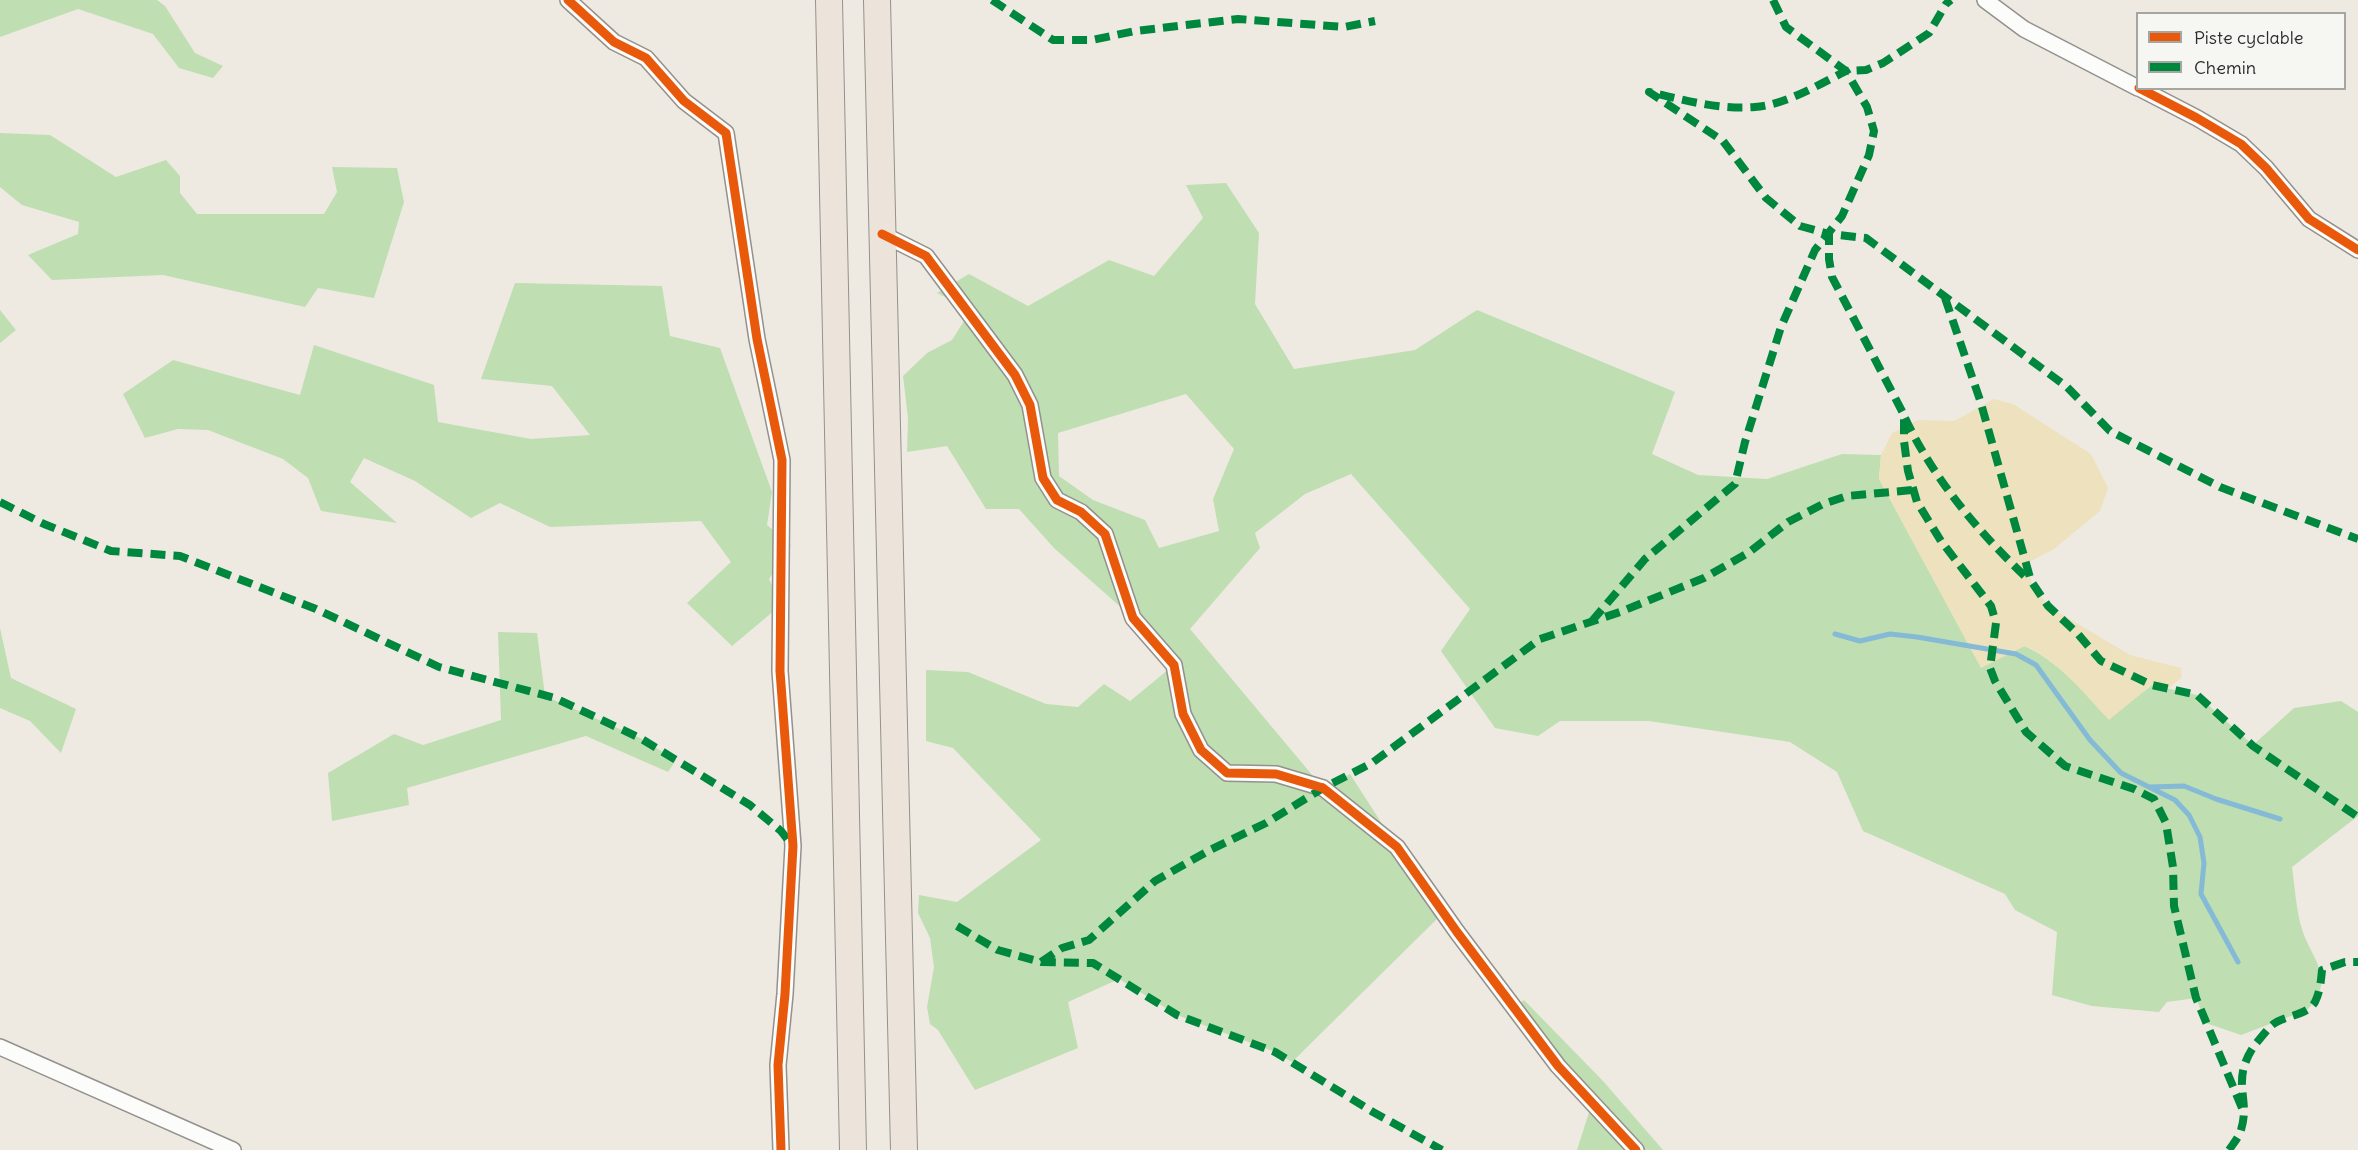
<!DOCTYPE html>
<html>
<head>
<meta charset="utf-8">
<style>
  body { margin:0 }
  #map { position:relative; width:2358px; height:1150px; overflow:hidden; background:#eeeae2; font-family:Delius,sans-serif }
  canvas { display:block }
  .legend { position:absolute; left:2136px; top:12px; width:210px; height:78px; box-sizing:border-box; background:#f6f6f2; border:2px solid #a5a5a2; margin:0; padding:8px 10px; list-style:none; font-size:18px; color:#2b2b2b }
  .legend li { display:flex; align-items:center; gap:12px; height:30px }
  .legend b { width:30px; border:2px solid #a5a5a2 }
</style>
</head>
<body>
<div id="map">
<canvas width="2358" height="1150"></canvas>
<ul class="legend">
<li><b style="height:8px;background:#e8590c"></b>Piste cyclable</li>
<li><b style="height:8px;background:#00873e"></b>Chemin</li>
</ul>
</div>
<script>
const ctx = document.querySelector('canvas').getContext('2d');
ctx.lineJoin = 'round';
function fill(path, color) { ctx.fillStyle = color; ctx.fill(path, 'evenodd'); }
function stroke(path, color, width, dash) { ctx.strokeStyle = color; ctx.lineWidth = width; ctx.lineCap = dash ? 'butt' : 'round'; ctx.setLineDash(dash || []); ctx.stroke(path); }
fill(new Path2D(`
  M 0,0 L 157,0 L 165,6 L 195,53 L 223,66 L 213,78 L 179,68 L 153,34 L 78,9 L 0,37 Z
  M 0,133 L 50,135 L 116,177 L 166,160 L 180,176 L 180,193 L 197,214 L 324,214 L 337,192 L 332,167 L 397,168 L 404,202 L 374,298 L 318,288 L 305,307 L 163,275 L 52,280 L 28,255 L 78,234 L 79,222 L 22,205 L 0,187 Z
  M 1226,183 L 1259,233 L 1255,304 L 1294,369 L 1415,350 L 1477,310 L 1675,392 L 1652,454 L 1698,475 L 1767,479 L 1842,454 L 1881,455 L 1879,479 L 1981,667 L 2024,646 C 2059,661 2083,692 2109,719 L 2152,685 L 2197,695 L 2253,745 L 2294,708 L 2341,701 L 2358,712 L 2358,816 L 2292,867 C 2295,887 2296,910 2302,929 C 2311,959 2338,979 2307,1010 L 2241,1035 L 2206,1023 L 2196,998 L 2167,1002 L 2159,1012 L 2092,1006 L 2052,995 L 2057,932 L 2015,910 L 2005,894 L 1863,831 L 1837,772 L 1790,742 L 1649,721 L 1560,721 L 1538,736 L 1495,728 L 1441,651 L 1470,609 L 1351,474 L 1305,494 L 1255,533 L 1260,548 L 1190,629 L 1323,788 L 1350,774 L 1397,847 L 1443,913 L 1292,1062 L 1275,1052 L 1177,1015 L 1119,979 L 1068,1002 L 1078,1048 L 975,1090 L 938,1030 L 930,1024 L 927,1007 L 934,967 L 930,938 L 918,913 L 919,895 L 957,902 L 1041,840 L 953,748 L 926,741 L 926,670 L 968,672 L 1046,704 L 1078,707 L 1104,684 L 1130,701 L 1174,665 L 1133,618 L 1054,548 L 1019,509 L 986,509 L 947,446 L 907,452 L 908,418 L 903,376 L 927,353 L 952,340 L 971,310 L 937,293 L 969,274 L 1028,306 L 1109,260 L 1154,276 L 1203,218 L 1186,185 ZM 1186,394 L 1234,449 L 1213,499 L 1219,531 L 1159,548 L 1145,520 L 1093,500 L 1059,476 L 1058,433 Z
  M 515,283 L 662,286 L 670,336 L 720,348 L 772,492 L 767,525 L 791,545 L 769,579 L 781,605 L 732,646 L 687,603 L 731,562 L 701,521 L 550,527 L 500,503 L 471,518 L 415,481 L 364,458 L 350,482 L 397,523 L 321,511 L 308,478 L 283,459 L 208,430 L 178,429 L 145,438 L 123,394 L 173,360 L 300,395 L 314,345 L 434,385 L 438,422 L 531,439 L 590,435 L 552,386 L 481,379 Z
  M 0,310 L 16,330 L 0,343 Z
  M 0,628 L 11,678 L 76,709 L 61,753 L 30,721 L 0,708 Z
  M 498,632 L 537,633 L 545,696 L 640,738 L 676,760 L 668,772 L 586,736 L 407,788 L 409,805 L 332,821 L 328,773 L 394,734 L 423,745 L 501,720 Z
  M 1524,1000 L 1603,1081 L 1663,1150 L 1577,1150 L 1592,1103 L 1514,1007 Z`), '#bfdeb2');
fill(new Path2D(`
  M 1994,399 L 2013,404 L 2091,454 L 2108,488 L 2100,511 L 2054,549 L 2027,563 L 2031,581 L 2048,606 L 2130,655 L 2181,668 L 2182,677 L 2169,688 L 2151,685 L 2109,720 C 2083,692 2059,661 2025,646 L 1981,668 L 1879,479 L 1881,455 L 1892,433 L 1918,420 L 1954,421 Z`), '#eee1bd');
stroke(new Path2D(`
  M 1835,634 L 1860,641 L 1890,634 L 1917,637 L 2016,654 L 2036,665 L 2090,740 L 2121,773 L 2175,800 L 2189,815 L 2200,837 L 2204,863 L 2201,894 L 2238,962
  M 2149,787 L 2184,786 L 2216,799 L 2280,819`), '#84bad5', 5);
const minor = new Path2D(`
  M 568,0 L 614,42 L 646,58 L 684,101 L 726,133 L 757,339 L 782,460 L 780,671 L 793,846 L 785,994 L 778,1065 L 781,1150
  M 1985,0 L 2024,29 L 2138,88
  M 2139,88 L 2197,118 L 2241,144 L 2266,168 L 2309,219 L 2358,250
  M 882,234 L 926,256 L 1015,375 L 1030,405 L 1043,478 L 1057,500 L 1081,512 L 1105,534 L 1133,618 L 1174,665 L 1183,714 L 1201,750 L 1227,773 L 1276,774 L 1323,788 L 1397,847 L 1457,932 L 1558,1066 L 1636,1150
  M 0,1047 L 233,1150`);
const trunk = new Path2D(`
  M 829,0 L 853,1150
  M 877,0 L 904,1150`);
stroke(minor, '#93918d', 18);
stroke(trunk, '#93918d', 28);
stroke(minor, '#fcfcfb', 15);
stroke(trunk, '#ece4da', 26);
stroke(new Path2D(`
  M 992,0 L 1053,40 L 1092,40 L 1135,31 L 1238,19 L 1344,27 L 1375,21
  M 1773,0 L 1786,27 L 1846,71 L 1866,70 L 1883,63 L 1929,33 L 1946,4 L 1951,0
  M 1945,298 L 1980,400 L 2031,581 L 2048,606 L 2077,633 L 2101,661 L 2152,685 L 2197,695 L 2253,746 L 2358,817
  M 1905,418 C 1934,480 1980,534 2030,581
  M 0,502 L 44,524 L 111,551 L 180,556 L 316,609 L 439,667 L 555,698 L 640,738 L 750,805 L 781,831 L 792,845
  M 1592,621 L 1645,559 L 1735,484 L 1745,442 L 1781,327 L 1815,250 L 1842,216 L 1869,155 L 1874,131 L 1867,107 L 1846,71 C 1820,84 1785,105 1755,107 C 1719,110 1684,100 1649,92 L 1723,141 L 1766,198 L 1800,226 L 1829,234
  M 957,926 L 998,950 L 1041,962 L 1093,963 L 1177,1015 L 1275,1052 L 1373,1112 L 1442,1150
  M 1041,962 L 1062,948 L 1089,940 L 1155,881 L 1210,850 L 1266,823 L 1323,788 L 1372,763 L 1540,639 L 1620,612 L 1704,578 L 1748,553 L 1788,522 L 1823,504 L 1847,496 L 1913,490
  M 2242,1108 L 2196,998 L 2174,906 L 2173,867 L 2166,823 L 2154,799 L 2134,789 L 2065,766 L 2026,732 L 1995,681 L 1990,668 L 1996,623 L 1991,606 L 1941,541 L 1917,502 L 1908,471 L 1904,441 L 1904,415 L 1832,277 L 1829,259 L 1829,234 L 1866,238 L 2067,387 L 2110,431 L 2220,487 L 2358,539
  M 2229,1150 C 2233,1144 2239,1137 2241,1130 C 2251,1098 2230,1082 2254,1046 C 2259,1040 2266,1031 2272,1025 C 2284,1015 2307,1016 2315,1002 C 2320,992 2321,981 2322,970 L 2345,962 L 2358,962`), '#00873e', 8, [15, 8]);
stroke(new Path2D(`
  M 568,0 L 614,42 L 646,58 L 684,101 L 726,133 L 757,339 L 782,460 L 780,671 L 793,846 L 785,994 L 778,1065 L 781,1150
  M 2139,88 L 2197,118 L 2241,144 L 2266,168 L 2309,219 L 2358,250
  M 882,234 L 926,256 L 1015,375 L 1030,405 L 1043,478 L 1057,500 L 1081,512 L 1105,534 L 1133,618 L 1174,665 L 1183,714 L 1201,750 L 1227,773 L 1276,774 L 1323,788 L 1397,847 L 1457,932 L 1558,1066 L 1636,1150`), '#e8590c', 9);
</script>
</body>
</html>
